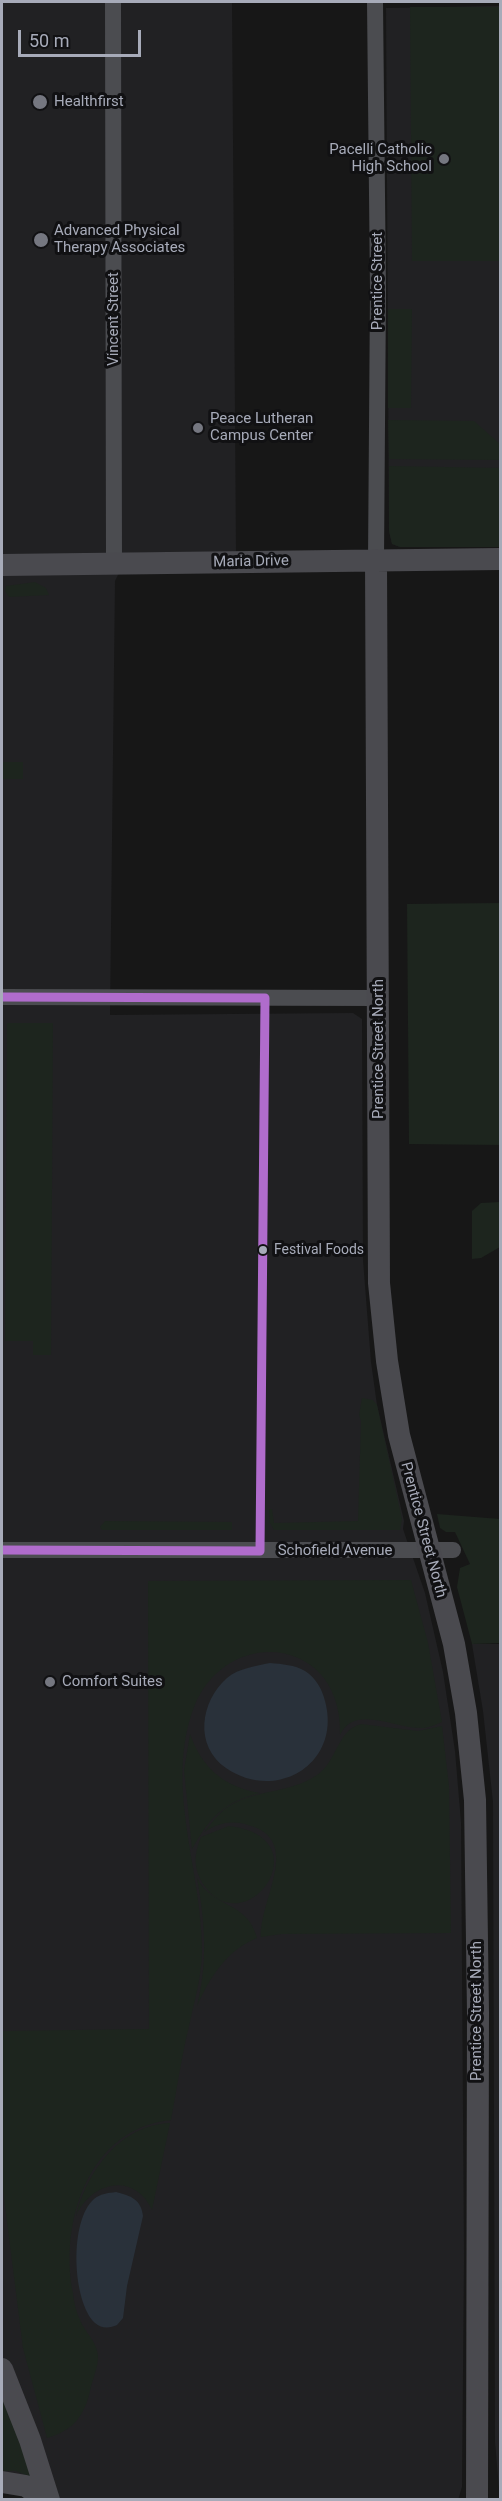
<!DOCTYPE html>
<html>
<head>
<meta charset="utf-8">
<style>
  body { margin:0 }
  #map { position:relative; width:502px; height:2501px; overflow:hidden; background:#171717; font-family:Roboto,sans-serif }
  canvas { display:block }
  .frame { position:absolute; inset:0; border:3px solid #a7abb9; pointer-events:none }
  .scale { position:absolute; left:18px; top:30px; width:123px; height:27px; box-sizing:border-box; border:3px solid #a7abb9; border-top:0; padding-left:8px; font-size:18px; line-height:21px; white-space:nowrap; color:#a7abb9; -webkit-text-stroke:4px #111113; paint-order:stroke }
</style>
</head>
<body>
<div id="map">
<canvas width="502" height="2501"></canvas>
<div class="frame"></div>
<div class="scale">50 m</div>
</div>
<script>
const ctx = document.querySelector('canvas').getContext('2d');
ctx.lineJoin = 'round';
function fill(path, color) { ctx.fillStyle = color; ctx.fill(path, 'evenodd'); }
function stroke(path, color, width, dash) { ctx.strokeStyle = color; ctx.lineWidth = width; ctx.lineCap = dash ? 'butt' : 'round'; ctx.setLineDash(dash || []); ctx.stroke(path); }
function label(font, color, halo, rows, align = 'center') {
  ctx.font = font + ' Roboto,sans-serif'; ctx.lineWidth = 6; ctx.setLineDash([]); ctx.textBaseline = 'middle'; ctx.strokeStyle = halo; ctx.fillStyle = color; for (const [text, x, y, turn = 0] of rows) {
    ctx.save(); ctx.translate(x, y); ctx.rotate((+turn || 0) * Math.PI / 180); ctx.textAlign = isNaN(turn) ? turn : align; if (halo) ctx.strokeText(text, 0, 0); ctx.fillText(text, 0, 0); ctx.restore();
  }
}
fill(new Path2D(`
  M 2,2 L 232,2 L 236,552 L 129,553 L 115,581 L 110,1015 L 353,1013 L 362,1019 L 363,1260 L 371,1362 L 377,1405 L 404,1521 L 403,1529 L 425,1593 L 443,1672 L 455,1751 L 461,1822 L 464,2258 L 462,2487 L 458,2500 L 58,2500 L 2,2476 Z
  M 500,6 L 500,547 L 400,547 L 392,544 L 389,531 L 386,8 Z
  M 472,1644 L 500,1644 L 500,2500 L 495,2442 L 493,1802 L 483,1711 Z`), '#212123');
fill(new Path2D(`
  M 500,7 L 500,261 L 412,261 L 410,7 Z
  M 388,309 L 412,309 L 411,408 L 388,408 Z
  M 388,420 L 474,421 L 500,444 L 500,460 L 389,459 Z
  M 389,466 L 500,468 L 500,547 L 400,547 L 392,544 L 389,531 Z
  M 35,582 L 46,588 L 49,595 L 9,597 L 5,591 L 6,586 Z
  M 2,762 L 23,762 L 23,779 L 2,779 Z
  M 500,903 L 500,1145 L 409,1144 L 407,904 Z
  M 7,1023 L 53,1023 L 51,1355 L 33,1355 L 33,1341 L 5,1341 Z
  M 500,1202 L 500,1247 L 481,1258 L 472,1259 L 472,1211 L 481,1203 Z
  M 362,1398 L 373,1400 L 377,1405 L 402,1519 L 400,1530 L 274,1530 L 270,1523 L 269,1509 L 272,1509 L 274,1523 L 358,1521 L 361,1421 L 359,1415 Z
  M 437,1514 L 500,1519 L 500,1643 L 472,1644 L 457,1587 L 460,1568 L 470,1564 L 455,1532 L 446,1532 L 440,1528 Z
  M 105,1521 L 232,1522 L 232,1530 L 102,1530 L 100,1527 Z
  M 411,1580 L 428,1643 L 442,1722 C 437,1724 430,1727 424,1728 C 397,1730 355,1703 340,1735 C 343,1635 226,1625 194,1707 C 164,1787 202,1869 202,1950 C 202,1975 195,1998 190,2022 C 182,2054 177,2088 171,2120 C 89,2128 59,2222 73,2293 C 74,2302 76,2312 80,2320 C 85,2333 97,2341 98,2356 C 98,2368 93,2377 91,2387 C 85,2415 75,2430 47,2438 L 23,2348 L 2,2182 L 2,2031 L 149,2029 L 148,1581 Z
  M 361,1724 L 418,1731 L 442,1726 L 449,1786 L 451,1933 L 281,1934 L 261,1937 C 259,1900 304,1840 248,1825 C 232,1820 218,1823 204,1832 C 211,1824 218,1814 226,1808 C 253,1789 290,1794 317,1775 C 337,1762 337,1730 361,1724 Z
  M 190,1734 C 202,1768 224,1787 260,1793 C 224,1802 210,1817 192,1849 L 184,1770 Z
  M 229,1826 C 324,1837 246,1947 203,1884 C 193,1868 194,1854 201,1837 Z
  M 197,1878 C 213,1909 247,1900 257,1938 C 227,1950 210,1977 197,2006 C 208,1963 205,1921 197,1878 Z
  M 170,2123 L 152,2210 C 134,2171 91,2182 76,2216 C 87,2171 120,2125 170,2123 Z
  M 2,2396 L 35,2479 L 16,2471 L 2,2471 Z`), '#1d251e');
fill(new Path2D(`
  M 270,1663 C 282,1664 295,1665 305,1671 C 316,1678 322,1689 325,1701 C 342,1763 277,1803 226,1768 C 194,1746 200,1702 227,1678 C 239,1668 256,1666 270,1663 Z
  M 116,2192 C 131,2196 141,2199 143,2216 L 127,2286 L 123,2318 L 117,2325 C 110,2328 102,2329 95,2323 C 72,2301 69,2221 94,2199 C 100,2194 108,2193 116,2192 Z`), '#29313a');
stroke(new Path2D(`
  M 113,2 L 114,564
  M 375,2 L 378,290 L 376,560
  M 2,997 L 378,998
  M 2,1550 L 453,1550`), '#4b4c50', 16);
stroke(new Path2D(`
  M 376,560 L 379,1283 L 387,1361 L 399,1435 L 454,1644 L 466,1713 L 475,1800 L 478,2013 L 477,2500
  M 2,565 L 500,559
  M 2,2369 L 30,2440 L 49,2500
  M 2,2482 L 26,2486 L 46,2500`), '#4a4a4f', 22);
stroke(new Path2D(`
  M 2,997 L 265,998 L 260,1551 L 2,1550`), '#b06ccc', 9);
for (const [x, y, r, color] of [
  [40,102,8,"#757780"],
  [444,159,6,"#757780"],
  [41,240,8,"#757780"],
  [198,428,6,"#757780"],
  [263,1250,5,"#a7abb9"],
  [50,1682,6,"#757780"]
]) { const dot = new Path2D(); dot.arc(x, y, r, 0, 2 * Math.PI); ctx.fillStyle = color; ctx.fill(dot); stroke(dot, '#111113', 2); }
label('14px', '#a7abb9', '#111113', [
  ["Festival Foods",274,1250]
], 'left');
label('15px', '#a7abb9', '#111113', [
  ["Healthfirst",54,102],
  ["Pacelli Catholic",432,150,"right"],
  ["High School",432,167,"right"],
  ["Advanced Physical",54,231],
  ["Therapy Associates",54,248],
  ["Peace Lutheran",210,419],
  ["Campus Center",210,436],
  ["Comfort Suites",62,1682]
], 'left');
label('15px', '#a7abb9', '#111113', [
  ["Prentice Street",378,281,-90],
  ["Vincent Street",114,319,-90],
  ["Maria Drive",251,562,-1],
  ["Prentice Street North",379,1049,-90],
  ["Prentice Street North",423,1530,75],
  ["Schofield Avenue",335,1551],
  ["Prentice Street North",477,2011,-90]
]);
</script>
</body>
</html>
